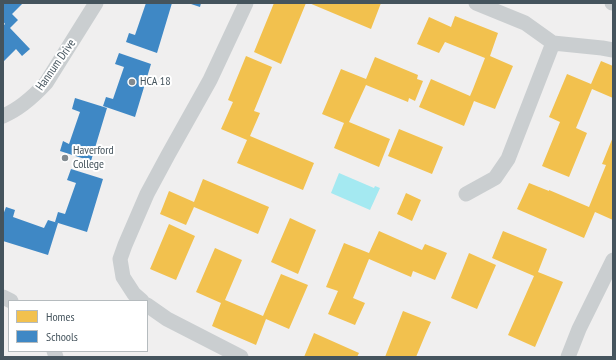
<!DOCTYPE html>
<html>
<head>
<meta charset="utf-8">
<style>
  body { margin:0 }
  #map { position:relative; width:616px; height:360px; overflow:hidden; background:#f0efef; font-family:"PT Sans Narrow",sans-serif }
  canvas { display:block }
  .frame { position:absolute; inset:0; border:4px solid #45545d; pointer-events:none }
  .legend { position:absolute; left:8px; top:300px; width:140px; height:52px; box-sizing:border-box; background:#fff; border:1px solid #b5bbbe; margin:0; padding:5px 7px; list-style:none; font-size:12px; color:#45545d }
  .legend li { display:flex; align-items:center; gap:8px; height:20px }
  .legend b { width:20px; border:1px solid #b5bbbe }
</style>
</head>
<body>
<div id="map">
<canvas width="616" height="360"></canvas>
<div class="frame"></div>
<ul class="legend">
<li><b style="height:11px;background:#f2c14e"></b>Homes</li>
<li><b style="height:11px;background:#3f88c5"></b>Schools</li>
</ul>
</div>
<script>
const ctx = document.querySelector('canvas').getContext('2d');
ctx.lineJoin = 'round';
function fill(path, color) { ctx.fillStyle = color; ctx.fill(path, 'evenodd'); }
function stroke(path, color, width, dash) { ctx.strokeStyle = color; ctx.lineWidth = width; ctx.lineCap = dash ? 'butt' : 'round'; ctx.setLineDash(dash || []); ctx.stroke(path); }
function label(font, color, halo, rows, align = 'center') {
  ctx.font = font + ' "PT Sans Narrow",sans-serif'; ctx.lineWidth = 4; ctx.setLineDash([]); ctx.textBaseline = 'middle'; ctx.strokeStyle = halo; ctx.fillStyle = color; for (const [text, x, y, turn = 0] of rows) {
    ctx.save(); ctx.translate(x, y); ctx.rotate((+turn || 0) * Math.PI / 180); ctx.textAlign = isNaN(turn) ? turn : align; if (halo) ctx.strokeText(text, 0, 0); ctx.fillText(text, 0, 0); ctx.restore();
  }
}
fill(new Path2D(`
  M 339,173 L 374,188 L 375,186 L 380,188 L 370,210 L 331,193 Z`), '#a4e9f1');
fill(new Path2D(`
  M 274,3 L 306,3 L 281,64 L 254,52 Z
  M 309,3 L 381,3 L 371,29 Z
  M 455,16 L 498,33 L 490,56 L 513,66 L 495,109 L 474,101 L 464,126 L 419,107 L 431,79 L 470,96 L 473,89 L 485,58 L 445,42 L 439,53 L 417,44 L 429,17 L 451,27 Z
  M 246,56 L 272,67 L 254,111 L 260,113 L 250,136 L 314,163 L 303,190 L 237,163 L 247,140 L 221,129 L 233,102 L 228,100 Z
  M 375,57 L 418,75 L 417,79 L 423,81 L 415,101 L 409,98 L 408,102 L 366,85 L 349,122 L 390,139 L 379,167 L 334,148 L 344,123 L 322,114 L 341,69 L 366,79 Z
  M 601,61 L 613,66 L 613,98 L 592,89 L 576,128 L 587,133 L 569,177 L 542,166 L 560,122 L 549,117 L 567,74 L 591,84 Z
  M 399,129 L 443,147 L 432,174 L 388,156 Z
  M 613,137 L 613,220 L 595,212 L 584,238 L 517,209 L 529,183 L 549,191 L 549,190 L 589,207 L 606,165 L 602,164 Z
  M 203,179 L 269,207 L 258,234 L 194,207 L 186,225 L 160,214 L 169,191 L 194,202 Z
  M 406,193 L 421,200 L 412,221 L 397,214 Z
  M 290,218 L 316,230 L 298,274 L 271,262 Z
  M 169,224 L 195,236 L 176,280 L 150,269 Z
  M 379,231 L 422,250 L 425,244 L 447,253 L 435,280 L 413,271 L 411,277 L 369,259 L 353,298 L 365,303 L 355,325 L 328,314 L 338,291 L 326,287 L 344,243 L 369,253 Z
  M 503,231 L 547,249 L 538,272 L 563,282 L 535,347 L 508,335 L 534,276 L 492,258 Z
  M 215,248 L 242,260 L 225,300 L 263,316 L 281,274 L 308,285 L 289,329 L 266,319 L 256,345 L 212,326 L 221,303 L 196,292 Z
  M 469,253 L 496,265 L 477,309 L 451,298 Z
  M 403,311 L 431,322 L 426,333 L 416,357 L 385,357 Z
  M 314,333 L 359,353 L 357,357 L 304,357 Z`), '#f2c14e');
fill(new Path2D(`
  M 3,3 L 23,3 L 12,14 L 18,20 L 10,28 L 30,49 L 22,56 L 16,49 L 3,62 L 3,26 L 5,24 L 3,21 Z
  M 146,3 L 172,3 L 157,53 L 126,42 L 129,33 L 135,35 Z
  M 188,3 L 201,3 L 200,7 Z
  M 119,53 L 151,64 L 135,117 L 103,106 L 106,97 L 113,99 L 124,67 L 115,64 Z
  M 75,98 L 107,108 L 91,161 L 60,151 L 63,141 L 69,144 L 80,112 L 72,109 Z
  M 71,169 L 103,179 L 87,232 L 55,222 L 58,212 L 65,214 L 76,183 L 67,180 Z
  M 6,207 L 15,210 L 13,217 L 44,228 L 48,220 L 58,223 L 48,255 L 3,241 L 3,215 Z`), '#3f88c5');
stroke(new Path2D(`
  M 476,3 L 525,23 L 553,43 L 602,48 L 613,50
  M 612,3 L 613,3
  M 3,116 C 20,109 34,96 46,83 L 96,3
  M 466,194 L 495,178 L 508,159 L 553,43
  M 3,297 L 11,301
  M 142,301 L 134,294 L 123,277 L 120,259 L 125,245 L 147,194 L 168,155 L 210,80 L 246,3
  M 147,305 L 167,319 L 241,357
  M 54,351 L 56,357
  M 568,357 L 579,329 L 613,260`), '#caced0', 15);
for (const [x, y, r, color] of [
  [132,82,4,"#818a90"],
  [65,158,4,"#818a90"]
]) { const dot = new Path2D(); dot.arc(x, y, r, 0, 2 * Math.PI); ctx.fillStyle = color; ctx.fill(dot); stroke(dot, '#fff', 1.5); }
label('12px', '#45545d', '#fff', [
  ["Hannum Drive",56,65,-55]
]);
label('12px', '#45545d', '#fff', [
  ["HCA 18",140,82],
  ["Haverford",73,151],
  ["College",73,165]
], 'left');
</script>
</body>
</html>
